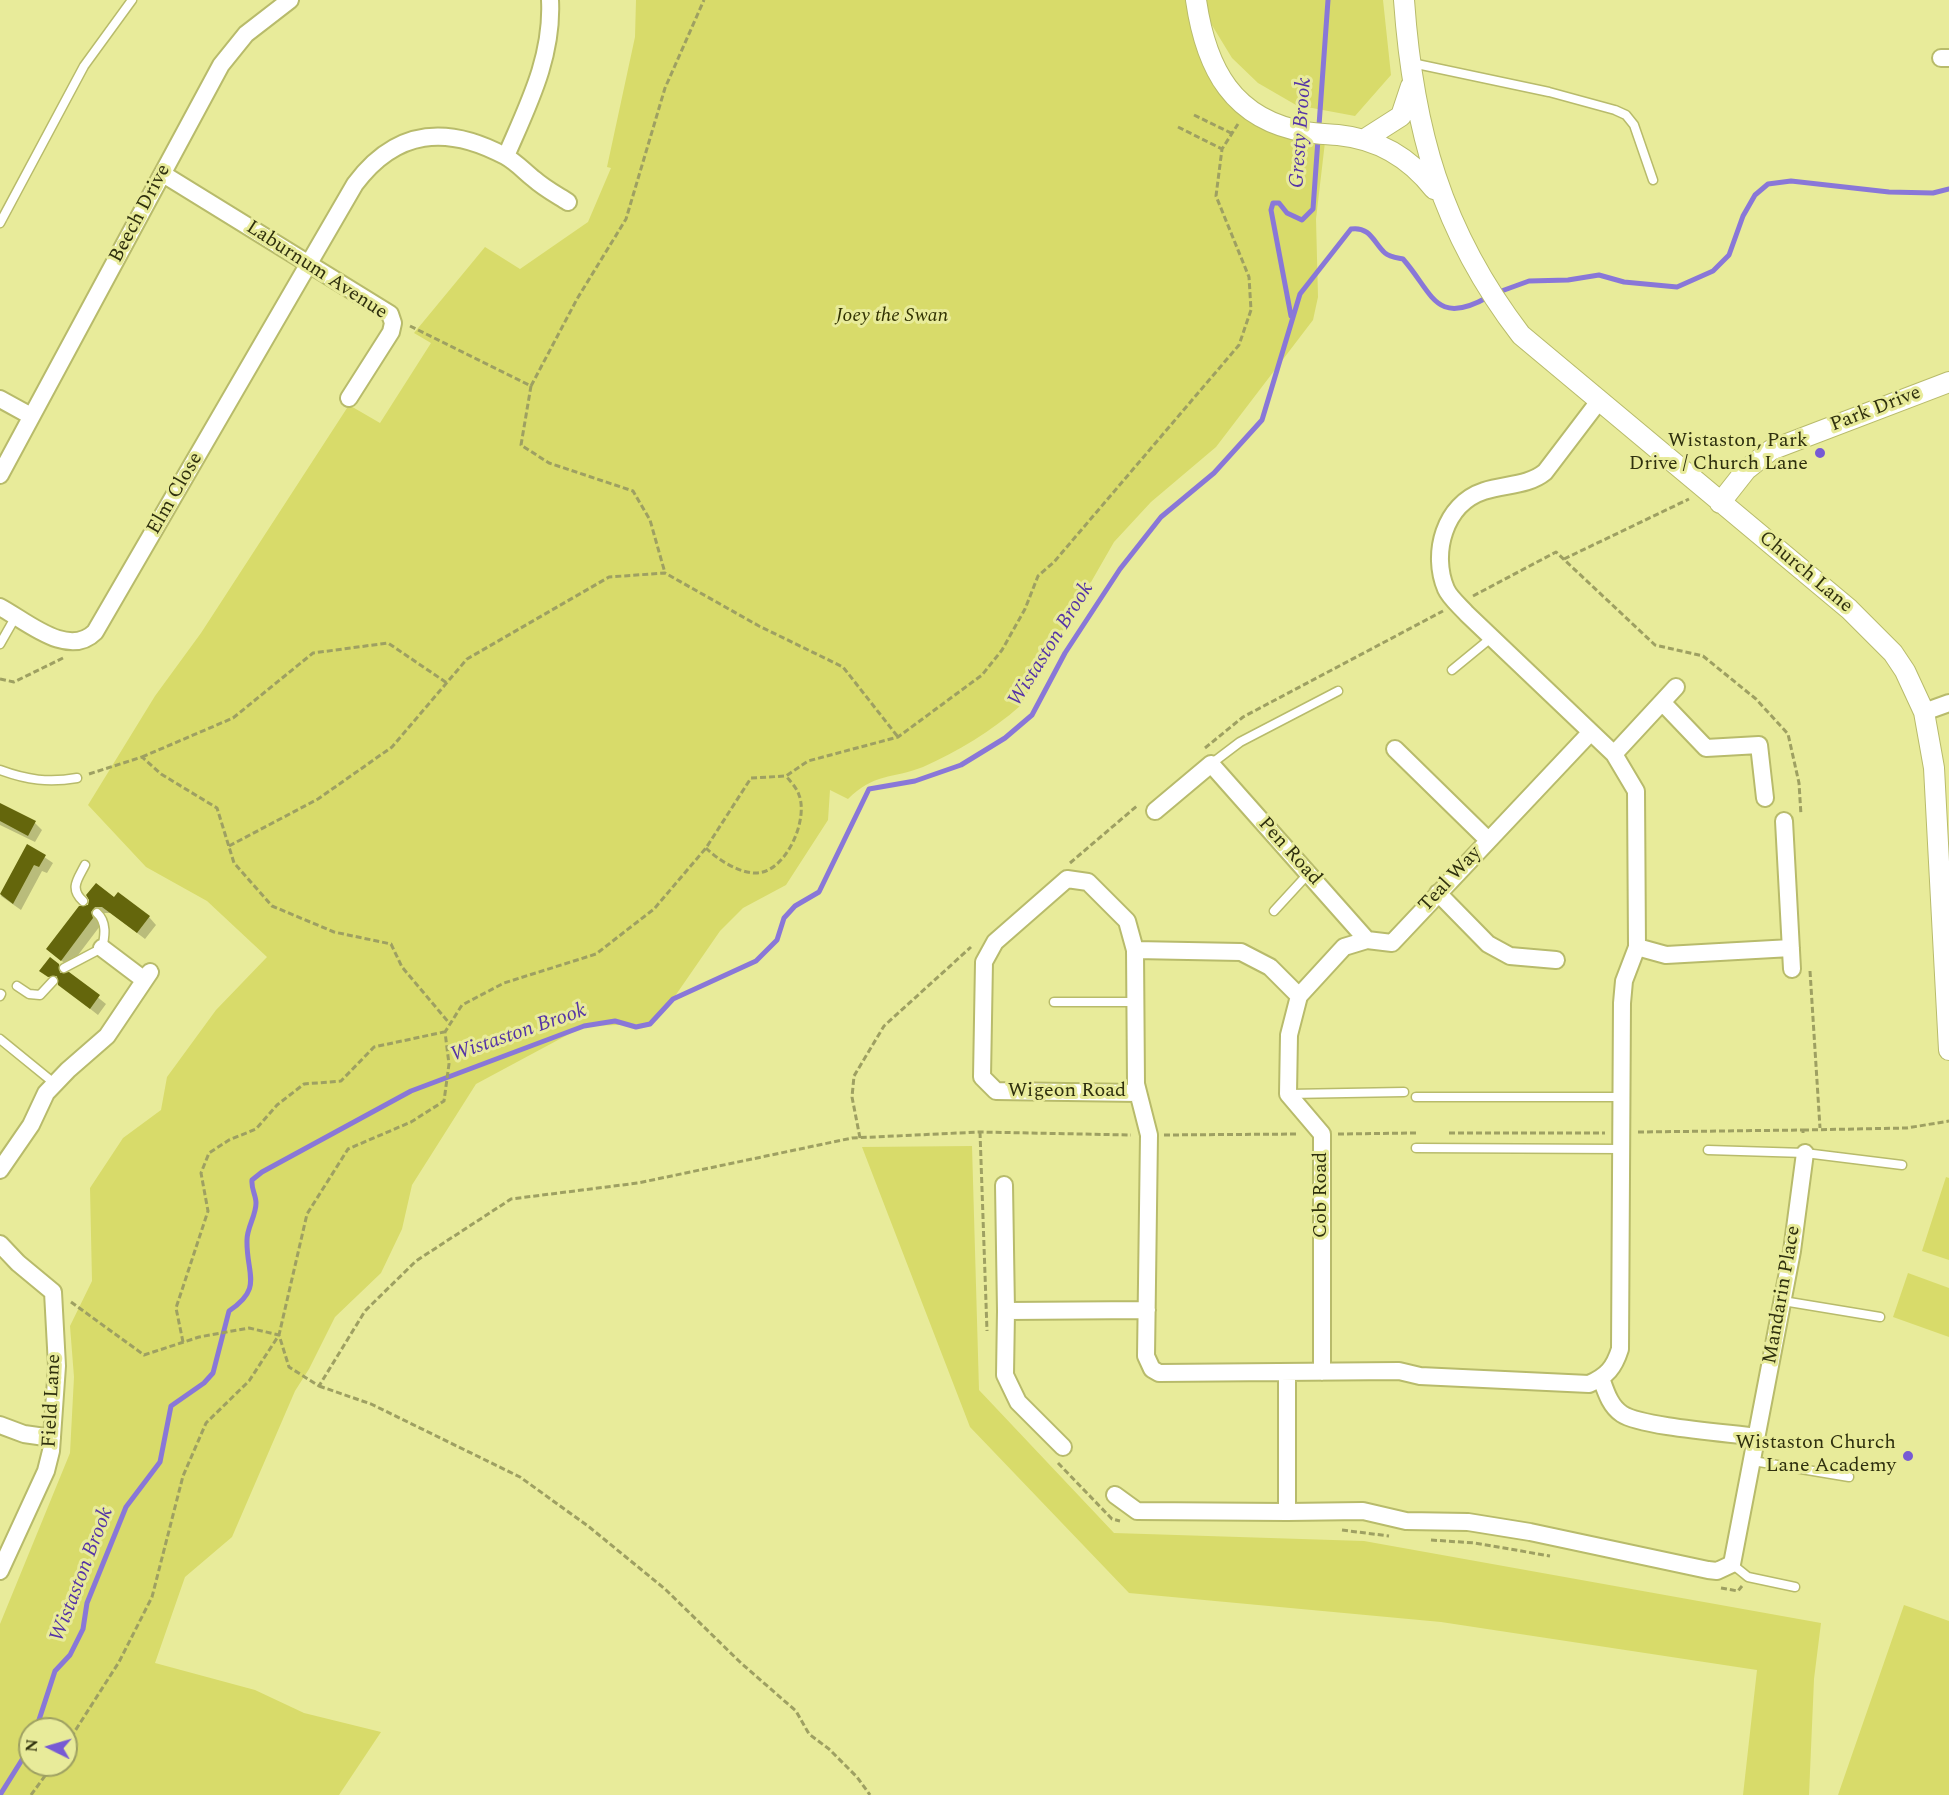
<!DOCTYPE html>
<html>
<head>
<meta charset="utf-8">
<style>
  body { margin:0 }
  #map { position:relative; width:1949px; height:1795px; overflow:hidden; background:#e8eb9a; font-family:Spectral,serif }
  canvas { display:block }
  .north { position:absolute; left:18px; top:1717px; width:60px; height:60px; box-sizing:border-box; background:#e8eb9a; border:2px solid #9ea062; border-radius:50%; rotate:275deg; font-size:16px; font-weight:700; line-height:24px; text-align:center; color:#2f300e }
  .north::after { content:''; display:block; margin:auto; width:21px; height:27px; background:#775ad4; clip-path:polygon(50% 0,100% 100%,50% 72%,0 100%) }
</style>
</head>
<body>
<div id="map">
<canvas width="1949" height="1795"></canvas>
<div class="north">N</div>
</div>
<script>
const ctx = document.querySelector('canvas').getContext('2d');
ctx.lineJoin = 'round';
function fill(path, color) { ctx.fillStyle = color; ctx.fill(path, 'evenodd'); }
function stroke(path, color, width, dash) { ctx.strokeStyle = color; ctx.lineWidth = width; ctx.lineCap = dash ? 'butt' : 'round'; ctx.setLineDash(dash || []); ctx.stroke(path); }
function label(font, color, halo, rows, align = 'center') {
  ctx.font = font + ' Spectral,serif'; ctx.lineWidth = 6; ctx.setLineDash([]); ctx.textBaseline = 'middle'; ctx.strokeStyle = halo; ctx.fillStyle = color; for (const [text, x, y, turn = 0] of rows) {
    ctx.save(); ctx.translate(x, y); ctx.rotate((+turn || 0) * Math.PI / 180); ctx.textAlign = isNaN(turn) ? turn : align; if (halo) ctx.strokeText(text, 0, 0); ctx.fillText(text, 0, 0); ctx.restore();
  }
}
fill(new Path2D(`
  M 636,0 L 1383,0 L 1391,75 L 1355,116 L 1296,105 L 1258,83 L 1232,58 L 1210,22 L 1198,10 L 1246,110 L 1325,142 L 1316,219 L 1318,297 L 1313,320 L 1216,447 L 1151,502 L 1114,542 L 1020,706 C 993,730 957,752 923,767 C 892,779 874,773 848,799 L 830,790 L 828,820 L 786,885 L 743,908 L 720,931 L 673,999 L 650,1024 L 584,1026 L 476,1084 L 412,1185 L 402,1229 L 381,1273 L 335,1317 L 309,1369 L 295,1391 L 232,1537 L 185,1577 L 155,1663 L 255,1690 L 304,1713 L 381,1732 L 339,1795 L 0,1795 L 0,1624 L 70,1453 L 74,1377 L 70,1326 L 92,1281 L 90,1188 L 123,1138 L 161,1110 L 167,1077 L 216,1010 L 267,957 L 207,901 L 146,867 L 88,805 L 155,696 L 201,633 L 349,405 L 380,423 L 431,343 L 414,333 L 485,247 L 520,269 L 588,222 L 611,168 L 607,167 L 635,37 ZM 30,1729 L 66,1729 L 66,1765 L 30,1765 Z
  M 972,1146 L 979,1390 L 1114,1533 L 1364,1541 L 1821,1623 L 1814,1679 L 1809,1795 L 1743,1795 L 1757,1670 L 1441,1622 L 1129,1593 L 970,1427 L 862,1147 Z
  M 1946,1177 L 1949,1178 L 1949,1260 L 1922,1251 Z
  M 1908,1273 L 1949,1288 L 1949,1337 L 1893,1317 Z
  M 1904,1605 L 1949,1621 L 1949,1795 L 1838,1795 Z`), '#d8db6a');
fill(new Path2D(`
  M 0,804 L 35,823 L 42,830 L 35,842 L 0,825 Z
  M 28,846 L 53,863 L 47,873 L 42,871 L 21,910 L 1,896 Z
  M 114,899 L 149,917 L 156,925 L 145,939 L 111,913 L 104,913 L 97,919 L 100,926 L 69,967 L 48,949 L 79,907 Z
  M 58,965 L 106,1004 L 98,1015 L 41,970 Z`), '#0003');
stroke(new Path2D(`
  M 1496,293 L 1529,281 L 1568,280 L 1599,275 L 1624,282 L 1677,287 L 1713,271 L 1729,255 L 1743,216 L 1755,195 L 1768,184 L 1791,181 L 1889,192 L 1933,193 L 1949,189
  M 1291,316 L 1271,210 L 1273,203 L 1279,203 L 1287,213 L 1302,220 L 1313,209 L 1328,0
  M 36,1729 L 55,1671 L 70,1655 L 83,1629 L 87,1603 L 126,1507 L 160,1462 L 171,1406 L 204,1383 L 213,1373 L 229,1311 C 264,1288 246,1274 247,1240 C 247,1227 256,1216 256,1203 C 256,1195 251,1189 252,1180 L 262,1172 L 411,1091 L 584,1026 L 615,1021 L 636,1027 L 650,1024 L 673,999 L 756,961 L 777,940 L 784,918 L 795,906 L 819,892 L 869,789 L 915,781 L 961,765 L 1005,738 L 1032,715 L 1065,653 L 1120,569 L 1161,517 L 1214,473 L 1262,420 L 1300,294 L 1351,229 C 1370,226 1374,243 1385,253 C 1389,257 1398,258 1403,259 C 1433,293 1435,327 1488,297
  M 0,1795 L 30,1747`), '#8977d8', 5);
fill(new Path2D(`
  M 0,803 L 36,821 L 28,836 L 0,821 Z
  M 27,844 L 46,855 L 39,867 L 34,865 L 13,904 L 0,894 Z
  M 96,883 L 114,897 L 118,892 L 150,916 L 137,933 L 102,907 L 95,907 L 91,912 L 93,918 L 61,961 L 46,949 L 79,906 L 88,905 L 89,900 L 86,895 Z
  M 50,957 L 59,964 L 60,973 L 69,972 L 100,995 L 90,1009 L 58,985 L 57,976 L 48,977 L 39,971 Z`), '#64660c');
const service = new Path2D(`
  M 1412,63 L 1549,92 L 1615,110 L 1626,115 L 1634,125 L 1653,180
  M 0,223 L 84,66 L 132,0
  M 0,644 L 16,616
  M 1452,670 L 1491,638
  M 1211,764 L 1240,742 L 1338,691
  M 0,770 C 27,780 49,783 77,778
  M 83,901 C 69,888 78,879 85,865
  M 1274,911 L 1308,874
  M 64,968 L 102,948 C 105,936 107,922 97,913
  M 17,986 L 29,994 L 40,995 L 53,981
  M 0,996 L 1,994
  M 1054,1002 L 1136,1002
  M 0,1039 L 54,1083
  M 1289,1094 L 1404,1092
  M 1416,1097 L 1621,1097
  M 1416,1148 L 1621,1149
  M 1708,1150 L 1805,1153 L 1902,1165
  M 1783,1301 L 1880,1317
  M 1753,1461 L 1849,1477
  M 1732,1564 L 1748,1577 L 1795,1587`);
const minor = new Path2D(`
  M 1941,58 L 1949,58
  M 506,156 C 528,105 553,57 550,0
  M 163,174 L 390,314 L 393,323 L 391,332 L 349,398
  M 0,399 L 31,416
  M 0,475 L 221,65 L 246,34 L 290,0
  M 0,607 C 25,620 68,659 95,632 L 355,184 C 396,129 447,125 505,156 C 516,162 524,171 534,179 C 544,188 557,195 568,202
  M 1662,702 L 1706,748 L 1759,745 L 1765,798
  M 1924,712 L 1949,703
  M 1395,749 L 1488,840
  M 1614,754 L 1676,687
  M 1155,811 L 1211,764 L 1367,940
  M 1784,821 L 1792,969
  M 1438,893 L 1488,944 L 1510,956 L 1556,960
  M 1637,947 L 1666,955 L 1791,948
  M 102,948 L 143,979
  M 1135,950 L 1127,921 L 1088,882 L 1067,879 L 995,942 L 984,962 L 982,1077 L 996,1091 L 1138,1093
  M 1299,996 L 1270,967 L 1241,952 L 1135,950 L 1136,1084 L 1149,1135 L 1146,1356 L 1152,1369 L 1159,1373 L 1399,1371 L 1420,1376 L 1589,1384 C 1607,1376 1614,1368 1620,1349 L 1622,1003 L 1624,981 L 1637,947 L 1636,791 L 1614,754 L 1467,614 C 1460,606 1450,598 1446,589 C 1431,554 1444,504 1484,491 C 1505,484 1528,486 1545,472 L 1599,401
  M 0,1170 L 31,1125 L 46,1093 L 68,1070 L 107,1036 L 150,972
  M 1004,1185 L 1006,1311 L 1147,1310
  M 0,1244 L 18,1263 L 53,1292 L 57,1366 L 51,1451 L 46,1471 L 0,1571
  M 1006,1311 L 1005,1375 L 1018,1402 L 1063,1447
  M 1322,1372 L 1322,1134 L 1288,1094 L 1289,1035 L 1299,996 L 1344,947 L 1367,940 L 1392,943 L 1590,733
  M 1601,1378 C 1606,1392 1610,1406 1622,1414 C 1642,1427 1729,1433 1757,1437
  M 0,1425 L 24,1434 L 52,1438
  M 1115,1495 L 1137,1511 L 1287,1512 L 1287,1372
  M 1287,1512 L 1363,1511 L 1406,1521 L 1468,1522 L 1530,1532 L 1708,1570 L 1717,1571 L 1732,1564 L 1792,1251 L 1805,1153`);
const tertiary = new Path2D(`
  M 1196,0 C 1206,69 1233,120 1306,132 C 1316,134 1327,134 1338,135 C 1378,139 1410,158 1434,189
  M 1404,0 C 1413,128 1441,231 1521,335 L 1849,609 L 1893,653 L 1905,671 L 1924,712 L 1934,768 L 1949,1050
  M 1365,139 L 1401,116 L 1411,86
  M 1720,503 L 1746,470 L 1771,450 L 1949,382`);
stroke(service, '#b8bb6b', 11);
stroke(minor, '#b8bb6b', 20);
stroke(tertiary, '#b8bb6b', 22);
stroke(new Path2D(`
  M 1194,115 L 1233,134
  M 1178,127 L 1222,149
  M 410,326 L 531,386 L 521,445 L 549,463 L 633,491 L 650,520 L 665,573
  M 531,386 L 577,299 L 626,219 L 665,88 L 704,0
  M 1564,559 L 1689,499
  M 1473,596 L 1556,552 L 1655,645 L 1703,656 L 1756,699 L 1788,734 L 1799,783 L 1801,815
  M 0,679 L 14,682 L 63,658
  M 1205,748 L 1243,717 L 1443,611
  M 142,757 L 233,718 L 313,653 L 388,643 L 447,683
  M 89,774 L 142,757 L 161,774 L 217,808 L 234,863 L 272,906 L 334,932 L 391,944 L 402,967 L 450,1024
  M 229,846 L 318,799 L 392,747 L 467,659 L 609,577 L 665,573 L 759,626 L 843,667 L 898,737
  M 706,848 C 717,859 737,872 754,873 C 785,875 809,820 799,795 C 797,788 790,781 786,776
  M 1070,863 L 1138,805
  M 1810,971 L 1820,1128
  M 1803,1130 L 1907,1128 L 1949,1121
  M 980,1132 L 987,1331
  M 1638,1132 L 1803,1130 L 1803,1136
  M 1449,1133 L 1605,1133
  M 1338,1134 L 1416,1133
  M 1164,1135 L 1299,1134
  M 860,1138 L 852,1097 L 854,1076 L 884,1026 L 971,947
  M 71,1302 L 144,1355 L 199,1337 L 249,1328 L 279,1335 L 289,1367 L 319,1386 L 365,1311 L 416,1261 L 511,1199 L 638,1183 L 852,1138 L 980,1132 L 1131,1135
  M 183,1342 L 176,1308 L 208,1211 L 201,1173 L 209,1153 L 229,1140 L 256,1129 L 277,1105 L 304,1084 L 341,1081 L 374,1047 L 444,1032
  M 319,1386 L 371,1404 L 520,1477 L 588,1526 L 665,1589 L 741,1663 L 796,1711 L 809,1734 L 829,1749 L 857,1777 L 870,1795
  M 1058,1463 L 1112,1519 L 1120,1521
  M 1342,1530 L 1389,1536
  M 1431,1540 L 1475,1543 L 1550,1556
  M 1721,1588 L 1738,1591 L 1742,1586
  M 66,1745 L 119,1662 L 152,1597 L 183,1476 L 206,1423 L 249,1381 L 279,1335 L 307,1214 L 348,1149 L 411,1122 L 444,1101 L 449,1064 L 445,1032 L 462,1005 L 504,983 L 596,954 L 654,909 L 706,848 L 751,778 L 786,776 L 808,761 L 898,737 L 982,675 L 1002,650 L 1025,609 L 1038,576 L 1054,562 L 1239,345 L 1251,310 L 1249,277 L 1216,196 L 1222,149 L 1238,124
  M 31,1795 L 53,1765`), '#9ea062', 3, [6, 3]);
stroke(service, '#fff', 8);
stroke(minor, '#fff', 16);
stroke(tertiary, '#fff', 20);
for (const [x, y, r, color] of [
  [1820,453,6,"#775ad4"],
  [1908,1456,6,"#775ad4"]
]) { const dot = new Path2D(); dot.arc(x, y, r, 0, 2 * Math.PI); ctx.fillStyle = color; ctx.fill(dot); stroke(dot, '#e8eb9a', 2); }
label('20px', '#2f300e', '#e8eb9a', [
  ["Beech Drive",141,214,-62],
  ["Laburnum Avenue",316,271,33],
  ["Park Drive",1876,410,-21],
  ["Elm Close",176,494,-60],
  ["Church Lane",1805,573,40],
  ["Pen Road",1289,852,48],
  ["Teal Way",1451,880,-47],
  ["Wigeon Road",1067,1092],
  ["Cob Road",1322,1195,-90],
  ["Mandarin Place",1783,1295,-80],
  ["Field Lane",53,1401,-87]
]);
label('italic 20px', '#303100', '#e8eb9a', [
  ["Joey the Swan",892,317]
]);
label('20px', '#2f300e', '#e8eb9a', [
  ["Wistaston, Park",1808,442],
  ["Drive / Church Lane",1808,465],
  ["Wistaston Church",1896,1444],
  ["Lane Academy",1896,1467]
], 'right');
label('italic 21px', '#5534a6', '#e8eb9a', [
  ["Gresty Brook",1302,133,-86],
  ["Wistaston Brook",1052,645,-58],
  ["Wistaston Brook",519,1034,-19],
  ["Wistaston Brook",83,1575,-69]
]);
</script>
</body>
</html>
